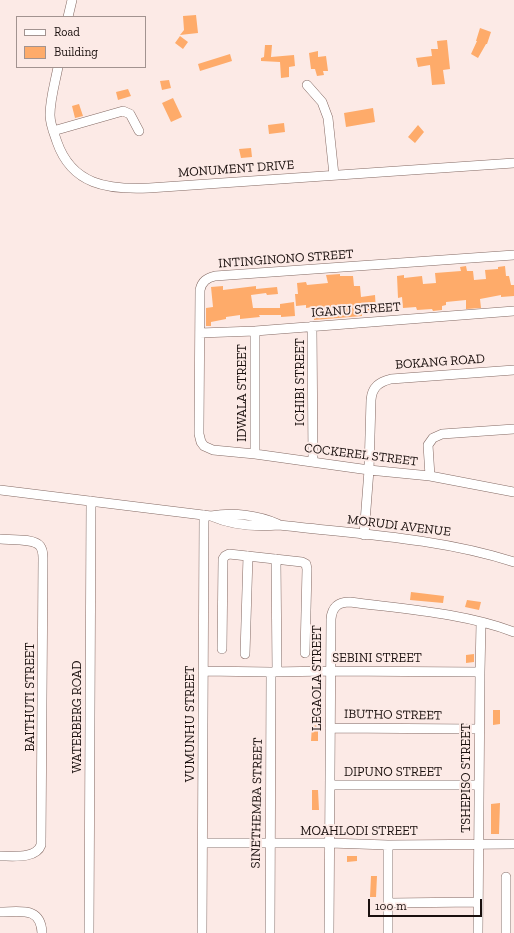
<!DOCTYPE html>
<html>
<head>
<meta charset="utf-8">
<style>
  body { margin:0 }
  #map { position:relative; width:514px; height:933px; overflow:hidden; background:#fceae6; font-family:"Zilla Slab",serif }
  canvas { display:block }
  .legend { position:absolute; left:16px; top:16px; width:130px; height:52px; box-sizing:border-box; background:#fceae6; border:1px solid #a29390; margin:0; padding:5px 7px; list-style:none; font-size:12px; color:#1a100e }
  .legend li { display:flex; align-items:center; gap:8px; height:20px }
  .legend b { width:20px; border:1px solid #a29390 }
  .scale { position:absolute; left:368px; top:899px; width:114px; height:18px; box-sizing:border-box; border:2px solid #1a100e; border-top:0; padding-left:5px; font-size:12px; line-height:14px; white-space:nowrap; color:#1a100e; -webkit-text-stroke:3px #fceae6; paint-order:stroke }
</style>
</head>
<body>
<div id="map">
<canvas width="514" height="933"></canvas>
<ul class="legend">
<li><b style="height:5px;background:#fff"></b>Road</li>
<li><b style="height:11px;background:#feab6a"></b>Building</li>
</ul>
<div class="scale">100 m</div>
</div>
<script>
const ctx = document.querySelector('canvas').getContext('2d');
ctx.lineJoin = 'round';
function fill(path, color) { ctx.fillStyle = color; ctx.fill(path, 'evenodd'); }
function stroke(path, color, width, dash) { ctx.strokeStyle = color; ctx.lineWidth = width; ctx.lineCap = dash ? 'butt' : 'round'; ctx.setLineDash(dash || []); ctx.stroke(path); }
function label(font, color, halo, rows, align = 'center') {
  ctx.font = font + ' "Zilla Slab",serif'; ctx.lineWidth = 4; ctx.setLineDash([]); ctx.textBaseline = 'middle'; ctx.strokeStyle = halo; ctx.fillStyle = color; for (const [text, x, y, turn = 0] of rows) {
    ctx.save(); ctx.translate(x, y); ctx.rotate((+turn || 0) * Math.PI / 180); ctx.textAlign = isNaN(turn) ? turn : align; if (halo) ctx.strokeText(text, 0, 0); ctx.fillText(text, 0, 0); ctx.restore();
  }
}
fill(new Path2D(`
  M 196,15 L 198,33 L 180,35 L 184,30 L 183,16 Z
  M 480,28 L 491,32 L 487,44 L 486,44 L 478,58 L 471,54 L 477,41 L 476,41 Z
  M 180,36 L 188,42 L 183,49 L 175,43 Z
  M 447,40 L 450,69 L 443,70 L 445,84 L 432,85 L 430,65 L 418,67 L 416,58 L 432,56 L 431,49 L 438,49 L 437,41 Z
  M 265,45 L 272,45 L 271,57 L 294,55 L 295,66 L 289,67 L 289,77 L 281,78 L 280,62 L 261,61 L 261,58 L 264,57 Z
  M 318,51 L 318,57 L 326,56 L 328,71 L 323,71 L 324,75 L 317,76 L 315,69 L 311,69 L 309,53 Z
  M 230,54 L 232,61 L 200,71 L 198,64 Z
  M 169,80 L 171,88 L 162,90 L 160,81 Z
  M 128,89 L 131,96 L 118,100 L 116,92 Z
  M 173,98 L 182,117 L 171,122 L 162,103 Z
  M 79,104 L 83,116 L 75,118 L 72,106 Z
  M 373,108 L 375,122 L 346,127 L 344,113 Z
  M 284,123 L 285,132 L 269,134 L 268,125 Z
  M 418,125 L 424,132 L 415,143 L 408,137 Z
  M 251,148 L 252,157 L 241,158 L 239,149 Z
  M 466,266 L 467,271 L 473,271 L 474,280 L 486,279 L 485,270 L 498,269 L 498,267 L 505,266 L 506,276 L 509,276 L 511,285 L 514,285 L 514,296 L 501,297 L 501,295 L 480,299 L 481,308 L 466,309 L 466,300 L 446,302 L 446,305 L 442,306 L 442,310 L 433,311 L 432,309 L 417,310 L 416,307 L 403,308 L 402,297 L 398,298 L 397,276 L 404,275 L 404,278 L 422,276 L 423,284 L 436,283 L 435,273 L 461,271 L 460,267 Z
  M 340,274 L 340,276 L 353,276 L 354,286 L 360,286 L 361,297 L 375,295 L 376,311 L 362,312 L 362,316 L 314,320 L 313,307 L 306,308 L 306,305 L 296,306 L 295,294 L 298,294 L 297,283 L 306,282 L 307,285 L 328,283 L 326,275 Z
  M 223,286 L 223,290 L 256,286 L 256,289 L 277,287 L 278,294 L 267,295 L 266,293 L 251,295 L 253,308 L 280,308 L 280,304 L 294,302 L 295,316 L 281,317 L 281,315 L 259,315 L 260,317 L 240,319 L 240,315 L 226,317 L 226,319 L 211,322 L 211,326 L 206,326 L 206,308 L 213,307 L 211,287 Z
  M 411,592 L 444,596 L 443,603 L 410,600 Z
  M 467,600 L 481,602 L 479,610 L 465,607 Z
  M 474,654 L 474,662 L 466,663 L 466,655 Z
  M 493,710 L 500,710 L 500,724 L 493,725 Z
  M 318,725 L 318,741 L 311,741 L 312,726 Z
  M 312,790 L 318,790 L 319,810 L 312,810 Z
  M 500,803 L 499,834 L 491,834 L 491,804 Z
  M 347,856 L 357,856 L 357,861 L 347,862 Z
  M 371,876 L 377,876 L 376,897 L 370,897 Z`), '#feab6a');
const minor = new Path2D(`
  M 68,17 L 72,0
  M 58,67 C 55,83 50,99 50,115 C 50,124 54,133 57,142 C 72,185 108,190 149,188 L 514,163
  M 307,85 L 322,102 L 328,118 L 334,175
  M 53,131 L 123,111 L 130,114 L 139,131
  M 514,255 L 215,276 C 207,278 202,281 200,290 L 199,428 L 199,434 L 201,442 L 204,446 L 213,450 L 255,454 L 369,470 L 430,476 L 514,492
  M 312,326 L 313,462
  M 255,331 L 255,454
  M 200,333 L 255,331 L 514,311
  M 430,476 L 428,445 L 433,438 L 442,434 L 514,429
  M 0,490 L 211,516 C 233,512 258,515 278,524
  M 211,516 C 232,525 257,527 279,525 C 357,534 440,538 514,562
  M 364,535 L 369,470 L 371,400 C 372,387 379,382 391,379 L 514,370
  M 0,539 C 10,540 34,538 40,546 C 43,550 43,554 43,558 L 41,845 C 36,859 13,856 0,856
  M 276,559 L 277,672
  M 222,649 L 223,559 L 225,556 L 229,554 L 302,562 L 306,564 L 307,569 L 305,653
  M 245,654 L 248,556
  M 203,671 L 271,672 L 331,671 L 480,672
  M 330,728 L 479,729
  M 330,785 L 479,785
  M 203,843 L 330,843 L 388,845 L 514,844
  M 389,903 L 478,902
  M 0,912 C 20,912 41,906 42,933
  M 89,933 L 91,501
  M 202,933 L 204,515
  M 270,933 L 271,672
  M 329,933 L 331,619 C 332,607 338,602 350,602 C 403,609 464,613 514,632
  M 388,933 L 388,845
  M 478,933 L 480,672 L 481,623
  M 506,933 L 506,877`);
stroke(minor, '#846a64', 10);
stroke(minor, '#fff', 9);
label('13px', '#1a100e', '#fceae6', [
  ["MONUMENT DRIVE",236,169,-4],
  ["INTINGINONO STREET",286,259,-4],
  ["IGANU STREET",356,310,-4],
  ["BOKANG ROAD",440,362,-4],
  ["ICHIBI STREET",300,382,-90],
  ["IDWALA STREET",242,393,-90],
  ["COCKEREL STREET",361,455,7],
  ["MORUDI AVENUE",399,526,7],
  ["SEBINI STREET",377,658],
  ["LEGAOLA STREET",317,678,-90],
  ["BAITHUTI STREET",30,697,-90],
  ["IBUTHO STREET",393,715,1],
  ["WATERBERG ROAD",77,717,-90],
  ["VUMUNHU STREET",190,724,-90],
  ["DIPUNO STREET",393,772],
  ["TSHEPISO STREET",466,778,-90],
  ["SINETHEMBA STREET",257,803,-89],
  ["MOAHLODI STREET",359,831]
]);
</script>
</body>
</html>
